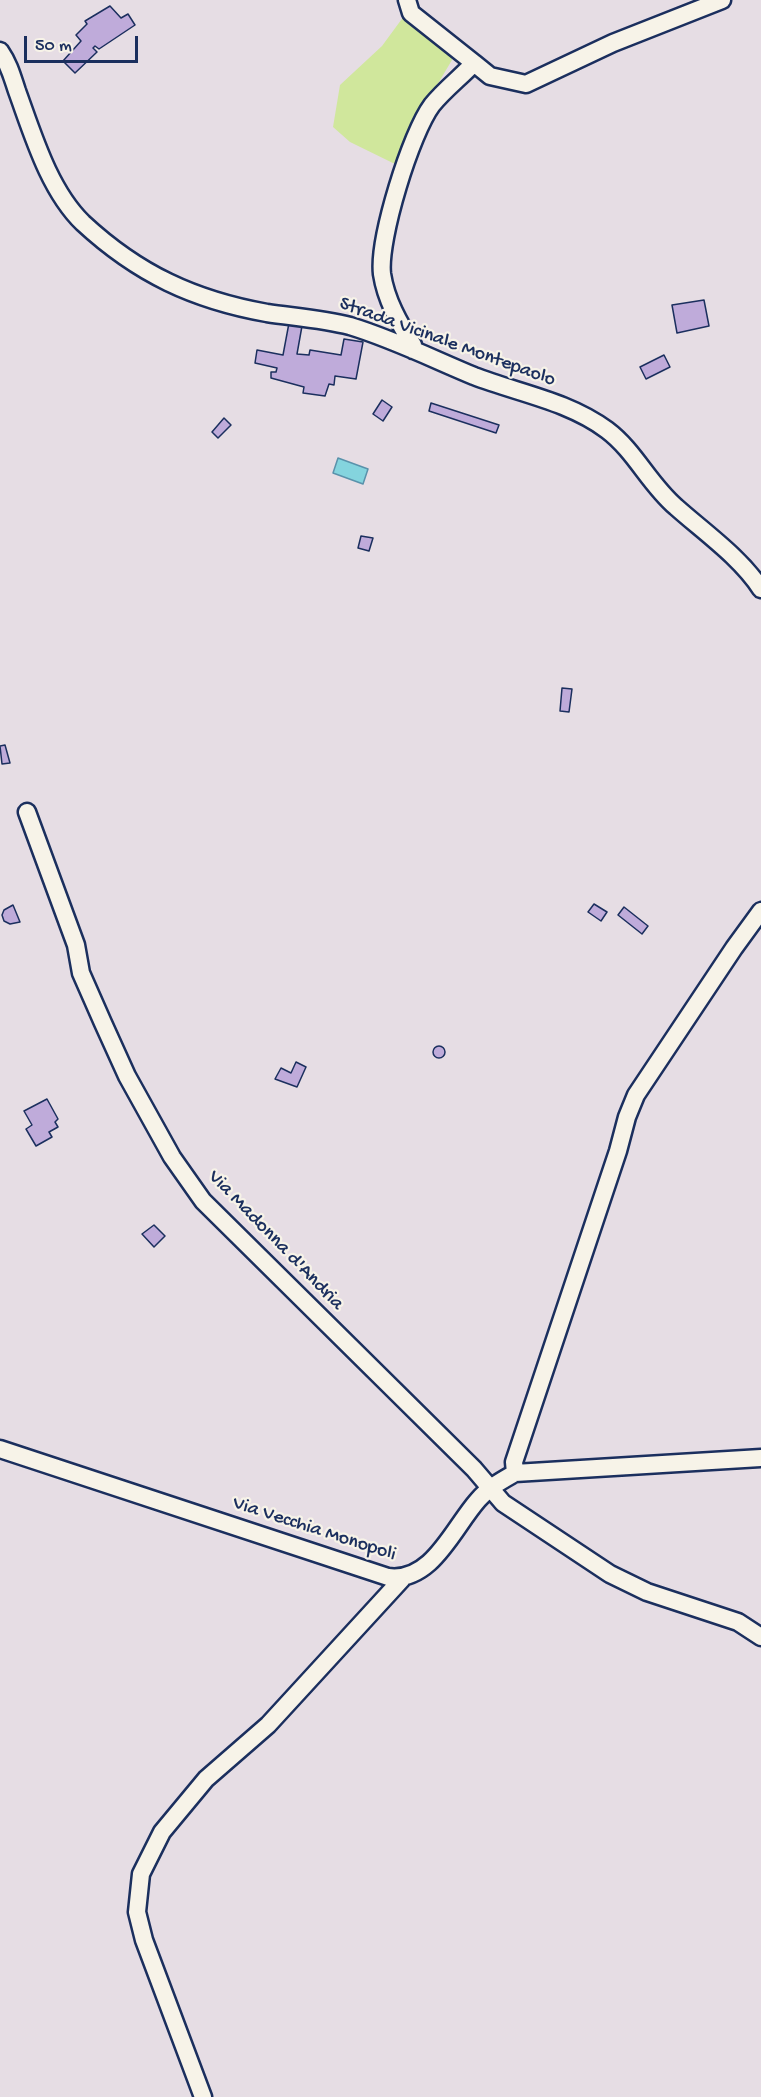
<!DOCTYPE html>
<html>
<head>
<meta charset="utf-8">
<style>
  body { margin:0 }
  #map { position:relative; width:761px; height:2097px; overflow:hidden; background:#e6dde4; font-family:"Gochi Hand",sans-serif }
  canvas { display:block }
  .scale { position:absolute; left:24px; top:36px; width:114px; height:27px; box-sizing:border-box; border:3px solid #1b2f5e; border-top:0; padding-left:8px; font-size:18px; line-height:21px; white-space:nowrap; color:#1b2f5e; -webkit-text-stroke:4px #f7f3e8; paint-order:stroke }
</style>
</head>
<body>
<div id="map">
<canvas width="761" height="2097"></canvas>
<div class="scale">50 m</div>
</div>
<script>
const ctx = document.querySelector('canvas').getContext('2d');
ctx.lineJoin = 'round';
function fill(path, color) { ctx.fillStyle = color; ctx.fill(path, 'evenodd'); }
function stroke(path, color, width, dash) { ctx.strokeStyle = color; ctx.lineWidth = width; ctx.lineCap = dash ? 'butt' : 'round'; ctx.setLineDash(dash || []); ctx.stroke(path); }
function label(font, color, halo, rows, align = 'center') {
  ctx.font = font + ' "Gochi Hand",sans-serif'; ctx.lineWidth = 4.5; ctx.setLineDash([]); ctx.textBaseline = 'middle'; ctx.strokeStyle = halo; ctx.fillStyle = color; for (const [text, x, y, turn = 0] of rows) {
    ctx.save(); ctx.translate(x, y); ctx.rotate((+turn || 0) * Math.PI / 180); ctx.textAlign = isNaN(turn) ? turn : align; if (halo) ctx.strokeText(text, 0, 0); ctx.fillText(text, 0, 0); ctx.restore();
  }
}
fill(new Path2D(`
  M 404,16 L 451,55 L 452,60 L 405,139 L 399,166 L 350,142 L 333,127 L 340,85 L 382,46 Z`), '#d0e79c');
const water = new Path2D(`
  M 338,458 L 368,469 L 363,484 L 333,473 Z`);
fill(water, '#84d4de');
stroke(water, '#5a92ab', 1.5);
const building = new Path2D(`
  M 110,6 L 121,18 L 128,14 L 135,25 L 99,49 L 95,46 L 93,48 L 97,52 L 75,73 L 63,61 L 81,41 L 76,35 L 87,24 L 85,21 Z
  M 704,300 L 709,326 L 677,333 L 672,305 Z
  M 289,323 L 302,326 L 297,354 L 309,355 L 310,350 L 341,355 L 344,339 L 363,342 L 356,379 L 335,376 L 334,385 L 329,384 L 325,396 L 303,393 L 304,387 L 271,378 L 271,372 L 276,372 L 277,368 L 255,363 L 257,350 L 283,355 Z
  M 664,355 L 670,367 L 646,379 L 640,367 Z
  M 382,400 L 392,407 L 383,421 L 373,414 Z
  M 431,403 L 499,425 L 496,433 L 429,411 Z
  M 224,418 L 231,425 L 218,438 L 212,432 Z
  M 361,536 L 373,538 L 369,551 L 358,548 Z
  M 562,688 L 572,689 L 569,712 L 560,711 Z
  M 5,745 L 10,763 L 2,764 L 0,746 Z
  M 594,904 L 607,912 L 601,921 L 588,912 Z
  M 13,905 L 20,922 L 10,924 L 4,921 L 2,915 L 4,910 Z
  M 624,907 L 648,926 L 642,934 L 618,915 Z
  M433 1052a6 6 0 1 1 12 0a6 6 0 1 1-12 0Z
  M 296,1062 L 306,1067 L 297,1087 L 275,1079 L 281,1068 L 291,1073 Z
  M 47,1099 L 58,1119 L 55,1122 L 58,1127 L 49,1132 L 52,1137 L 36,1146 L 26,1129 L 32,1125 L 24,1111 Z
  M 154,1225 L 165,1236 L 154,1247 L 142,1234 Z`);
fill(building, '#bfabda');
stroke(building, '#1b2f5e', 1.5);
const minor = new Path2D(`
  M 407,0 L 411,13 L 474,63
  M 0,51 C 9,64 12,76 17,91 C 33,135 49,190 83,223 C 138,274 194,300 267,313 C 294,317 323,319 350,326 C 393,339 433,359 474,376 C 518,393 568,401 607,430 C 635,451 649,484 676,507 C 704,532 740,557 761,589
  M 413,350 L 413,345 C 399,323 386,300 382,274 C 378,239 411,133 432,105 C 444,90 461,77 474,63 L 490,76 L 526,84 L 613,43 L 722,0
  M 27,812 L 76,945 L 81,973 L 103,1023 L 127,1076 L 172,1157 L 203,1201 L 474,1469 L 503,1503 L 610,1574 L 647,1592 L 738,1622 L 761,1637
  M 0,1449 L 388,1577 C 432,1583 453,1528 478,1500 C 488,1488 501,1481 515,1473 L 761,1458
  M 515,1473 L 514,1462 L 618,1151 L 627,1117 L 636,1095 L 734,948 L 761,911
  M 203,2097 L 144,1940 L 137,1912 L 141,1874 L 162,1832 L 206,1779 L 268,1725 L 402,1579`);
stroke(minor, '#1b2f5e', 21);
stroke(minor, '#f7f3e8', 16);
label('20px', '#1b2f5e', '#f7f3e8', [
  ["Strada Vicinale Montepaolo",447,343,20],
  ["Via Madonna d'Andria",275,1241,46],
  ["Via Vecchia Monopoli",314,1530,18]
]);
</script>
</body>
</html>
